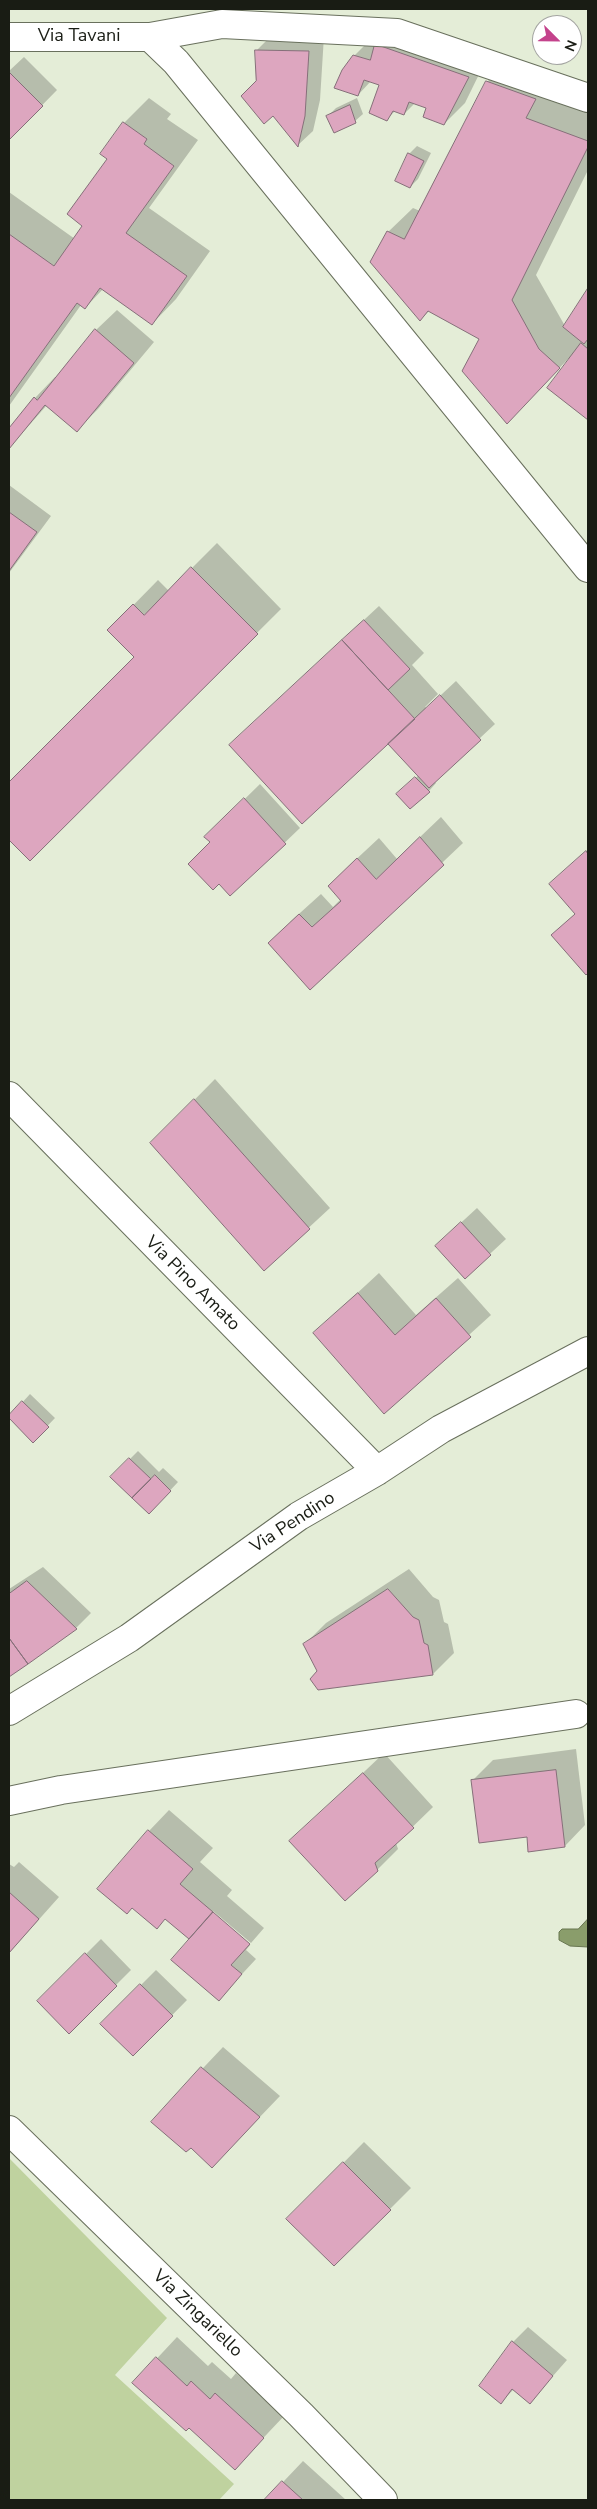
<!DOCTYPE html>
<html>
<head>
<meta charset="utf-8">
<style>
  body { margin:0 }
  #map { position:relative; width:597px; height:2509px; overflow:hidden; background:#e4edd7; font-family:"Nunito Sans",sans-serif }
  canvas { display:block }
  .frame { position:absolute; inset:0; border:10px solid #191c14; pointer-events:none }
  .north { position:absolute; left:532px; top:15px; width:50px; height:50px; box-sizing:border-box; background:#fff; border:1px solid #a3a4a1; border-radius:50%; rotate:113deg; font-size:14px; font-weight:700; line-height:20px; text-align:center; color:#191c14 }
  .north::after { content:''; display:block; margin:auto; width:18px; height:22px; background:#c4438c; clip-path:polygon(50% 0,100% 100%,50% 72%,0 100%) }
</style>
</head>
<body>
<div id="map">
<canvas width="597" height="2509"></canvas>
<div class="frame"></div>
<div class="north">N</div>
</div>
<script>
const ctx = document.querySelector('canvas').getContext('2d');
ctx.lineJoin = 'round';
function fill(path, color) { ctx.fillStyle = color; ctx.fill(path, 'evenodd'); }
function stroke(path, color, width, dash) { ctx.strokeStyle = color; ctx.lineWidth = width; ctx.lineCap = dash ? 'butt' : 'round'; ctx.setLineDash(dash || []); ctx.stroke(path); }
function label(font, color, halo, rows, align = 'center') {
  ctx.font = font + ' "Nunito Sans",sans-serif'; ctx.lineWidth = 4.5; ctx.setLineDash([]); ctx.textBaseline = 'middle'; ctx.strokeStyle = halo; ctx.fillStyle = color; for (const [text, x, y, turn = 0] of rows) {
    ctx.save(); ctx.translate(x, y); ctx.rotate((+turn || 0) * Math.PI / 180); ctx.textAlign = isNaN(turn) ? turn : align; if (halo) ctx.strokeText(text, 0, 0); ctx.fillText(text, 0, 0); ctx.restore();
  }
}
fill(new Path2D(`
  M 9,2158 L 167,2318 L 115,2375 L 234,2484 L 219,2500 L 9,2500 Z`), '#bfd29f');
const water = new Path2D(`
  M 588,1919 L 588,1947 L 570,1946 L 559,1940 L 559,1932 L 562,1929 L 578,1929 Z`);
fill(water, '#8a9d6b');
stroke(water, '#687651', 1);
fill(new Path2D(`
  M 375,35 L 488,56 L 465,103 L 444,124 L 427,107 L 415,103 L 404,114 L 396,110 L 386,120 L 381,85 L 371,81 L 358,95 L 354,56 Z
  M 271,36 L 324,36 L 320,100 L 313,131 L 298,145 L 273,115 L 257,81 L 256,51 Z
  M 24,57 L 57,90 L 9,139 L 9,71 Z
  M 512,57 L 559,74 L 588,107 L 588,170 L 536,275 L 565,326 L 588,290 L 588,419 L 548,388 L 570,360 L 568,359 L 532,397 L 481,339 L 430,310 L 420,320 L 388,232 L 413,208 L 420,211 L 487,82 Z
  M 149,98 L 171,114 L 167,119 L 198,140 L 149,208 L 210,251 L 176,299 L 152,324 L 103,289 L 85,308 L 81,305 L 9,406 L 9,192 L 75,239 L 84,226 L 108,159 L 102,154 L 124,123 Z
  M 357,98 L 363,114 L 355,121 L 328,116 L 336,108 Z
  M 417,146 L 431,153 L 418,179 L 410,187 L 409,154 Z
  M 117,310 L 154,342 L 98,409 L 77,430 L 47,405 L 9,448 L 9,430 L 35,398 L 55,377 L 57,378 L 96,330 Z
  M 9,485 L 51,516 L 9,573 Z
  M 217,543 L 281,609 L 30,859 L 9,838 L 9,784 L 136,657 L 109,630 L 158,580 L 169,591 Z
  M 379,606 L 424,653 L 412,665 L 438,694 L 425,707 L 427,708 L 456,681 L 495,724 L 434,781 L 436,783 L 429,791 L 405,787 L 419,775 L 388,742 L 255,721 Z
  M 260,784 L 300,828 L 231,894 L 219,882 L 211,842 L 206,837 Z
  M 441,817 L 463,843 L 310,988 L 290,922 L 321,894 L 333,907 L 341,899 L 350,865 L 379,838 L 397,859 Z
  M 588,849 L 588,971 L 586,973 L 553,935 L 576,913 L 572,864 Z
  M 215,1079 L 330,1208 L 264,1269 L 152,1143 Z
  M 477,1208 L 506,1239 L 465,1277 L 452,1231 Z
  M 379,1273 L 416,1315 L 458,1278 L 491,1315 L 384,1412 L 314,1333 Z
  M 30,1394 L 55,1418 L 33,1441 L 9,1417 Z
  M 138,1451 L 159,1472 L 163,1468 L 178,1482 L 149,1513 L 112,1477 Z
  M 43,1567 L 91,1613 L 76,1628 L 9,1676 L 9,1589 Z
  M 409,1569 L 433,1597 L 439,1600 L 444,1622 L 448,1624 L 454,1653 L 433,1674 L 318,1689 L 319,1671 L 305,1644 L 326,1623 Z
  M 576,1749 L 585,1825 L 565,1846 L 472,1781 L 493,1760 Z
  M 384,1753 L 433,1807 L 396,1843 L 398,1849 L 377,1870 L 291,1841 Z
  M 169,1810 L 213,1848 L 200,1862 L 232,1890 L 227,1896 L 264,1928 L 251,1943 L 213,1911 L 213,1914 L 250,1945 L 246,1950 L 256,1959 L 218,2000 L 191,1939 L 166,1918 L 149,1831 Z
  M 19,1862 L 59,1897 L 9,1953 L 9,1864 L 14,1867 Z
  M 101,1939 L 131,1970 L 69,2032 L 39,2001 Z
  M 156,1970 L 187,2000 L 133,2055 L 102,2024 Z
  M 223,2047 L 280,2096 L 233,2145 L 191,2146 L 152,2122 Z
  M 364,2142 L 411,2188 L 334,2265 L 288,2219 Z
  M 528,2327 L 567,2360 L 530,2402 L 514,2389 L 501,2402 L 513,2342 Z
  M 177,2337 L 208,2366 L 212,2362 L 231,2379 L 236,2373 L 284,2416 L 235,2468 L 189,2426 L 134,2383 Z
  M 303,2461 L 346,2500 L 266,2500 Z`), '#0003');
const building = new Path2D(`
  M 375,44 L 469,77 L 444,125 L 423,117 L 426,108 L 409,102 L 404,115 L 393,111 L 387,121 L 369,113 L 379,85 L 364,80 L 358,96 L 334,88 L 342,70 L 353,55 L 370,60 Z
  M 255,50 L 309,51 L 305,116 L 298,147 L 273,116 L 264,124 L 241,96 L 256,81 Z
  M 9,72 L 43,106 L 9,140 Z
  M 486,81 L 536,99 L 526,118 L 588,141 L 588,147 L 512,300 L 539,349 L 560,368 L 507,424 L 462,371 L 479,339 L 428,311 L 420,321 L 370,262 L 387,231 L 404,239 Z
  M 350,105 L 356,123 L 334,133 L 326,116 Z
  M 123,122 L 147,139 L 144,144 L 174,166 L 126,233 L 187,276 L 152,325 L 100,288 L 85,309 L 77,303 L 9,398 L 9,234 L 54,266 L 82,226 L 67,214 L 107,159 L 100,154 Z
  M 408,153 L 424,161 L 410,188 L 395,181 Z
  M 588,288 L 588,339 L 584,344 L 563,327 Z
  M 95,329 L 134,363 L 77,432 L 45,405 L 9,449 L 9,428 L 34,397 L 37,400 Z
  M 581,343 L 588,349 L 588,420 L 547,388 Z
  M 9,512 L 37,532 L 9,571 Z
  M 191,567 L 258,634 L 30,861 L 9,840 L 9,782 L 134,657 L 107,630 L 133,604 L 144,615 Z
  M 364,620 L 410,669 L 388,690 L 342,640 Z
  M 342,640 L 415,719 L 302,824 L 229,745 Z
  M 440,695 L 481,740 L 429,788 L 388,744 Z
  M 415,777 L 430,792 L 410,809 L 396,794 Z
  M 244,798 L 286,844 L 230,896 L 219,884 L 213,890 L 188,864 L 210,842 L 204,837 Z
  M 420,837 L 444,865 L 310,990 L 268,943 L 299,914 L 312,927 L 341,901 L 328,886 L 357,858 L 376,879 Z
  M 586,851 L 588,854 L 588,973 L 586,975 L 551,935 L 575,914 L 549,884 Z
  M 194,1099 L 310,1229 L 264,1271 L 150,1143 Z
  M 461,1222 L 491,1255 L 465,1279 L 435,1246 Z
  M 358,1293 L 395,1335 L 436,1298 L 471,1337 L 384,1414 L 313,1333 Z
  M 22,1401 L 49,1427 L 33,1443 L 9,1418 L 9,1415 Z
  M 129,1458 L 151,1479 L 132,1498 L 110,1477 Z
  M 155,1475 L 171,1491 L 149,1514 L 132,1498 Z
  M 27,1581 L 77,1629 L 28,1664 L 9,1638 L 9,1594 Z
  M 388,1589 L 413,1617 L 419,1620 L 424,1643 L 428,1645 L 433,1675 L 318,1690 L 310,1679 L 317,1671 L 303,1644 Z
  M 9,1638 L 28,1664 L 9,1677 Z
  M 556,1770 L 565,1847 L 528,1852 L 527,1837 L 479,1843 L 471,1780 Z
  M 363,1773 L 414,1828 L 375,1863 L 378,1871 L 345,1901 L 289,1841 Z
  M 148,1830 L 193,1869 L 180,1884 L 213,1912 L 189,1939 L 165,1919 L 157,1929 L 132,1908 L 127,1914 L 97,1889 Z
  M 9,1892 L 39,1919 L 9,1953 Z
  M 213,1912 L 250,1944 L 231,1965 L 242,1974 L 219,2001 L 171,1960 Z
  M 85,1953 L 117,1986 L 69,2034 L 37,2001 Z
  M 140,1984 L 173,2016 L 133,2056 L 100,2024 Z
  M 201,2067 L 260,2117 L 212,2168 L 191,2148 L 186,2152 L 151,2122 Z
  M 343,2162 L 391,2210 L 334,2266 L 286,2219 Z
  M 512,2341 L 553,2376 L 530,2404 L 512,2389 L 501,2404 L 479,2386 Z
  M 156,2357 L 187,2386 L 191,2381 L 210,2399 L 215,2393 L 264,2438 L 235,2470 L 189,2428 L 186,2431 L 132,2383 Z
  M 282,2481 L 303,2500 L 264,2500 Z`);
fill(building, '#dda6bf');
stroke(building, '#856f79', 1);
const minor = new Path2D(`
  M 9,37 L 150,37 L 222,24 L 397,33 L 588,98
  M 150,37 L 176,62 L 588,568
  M 9,1096 L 377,1471
  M 9,1711 L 129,1638 L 299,1516 L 377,1471 L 441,1429 L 588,1351
  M 9,1801 L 61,1790 L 576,1714
  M 9,2130 L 301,2415 L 383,2500`);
stroke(minor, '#69705d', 30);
stroke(minor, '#fff', 28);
label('18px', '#191c14', '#fff', [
  ["Via Tavani",79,37],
  ["Via Pino Amato",192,1284,45],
  ["Via Pendino",293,1523,-33],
  ["Via Zingariello",197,2314,44]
]);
</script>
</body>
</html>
